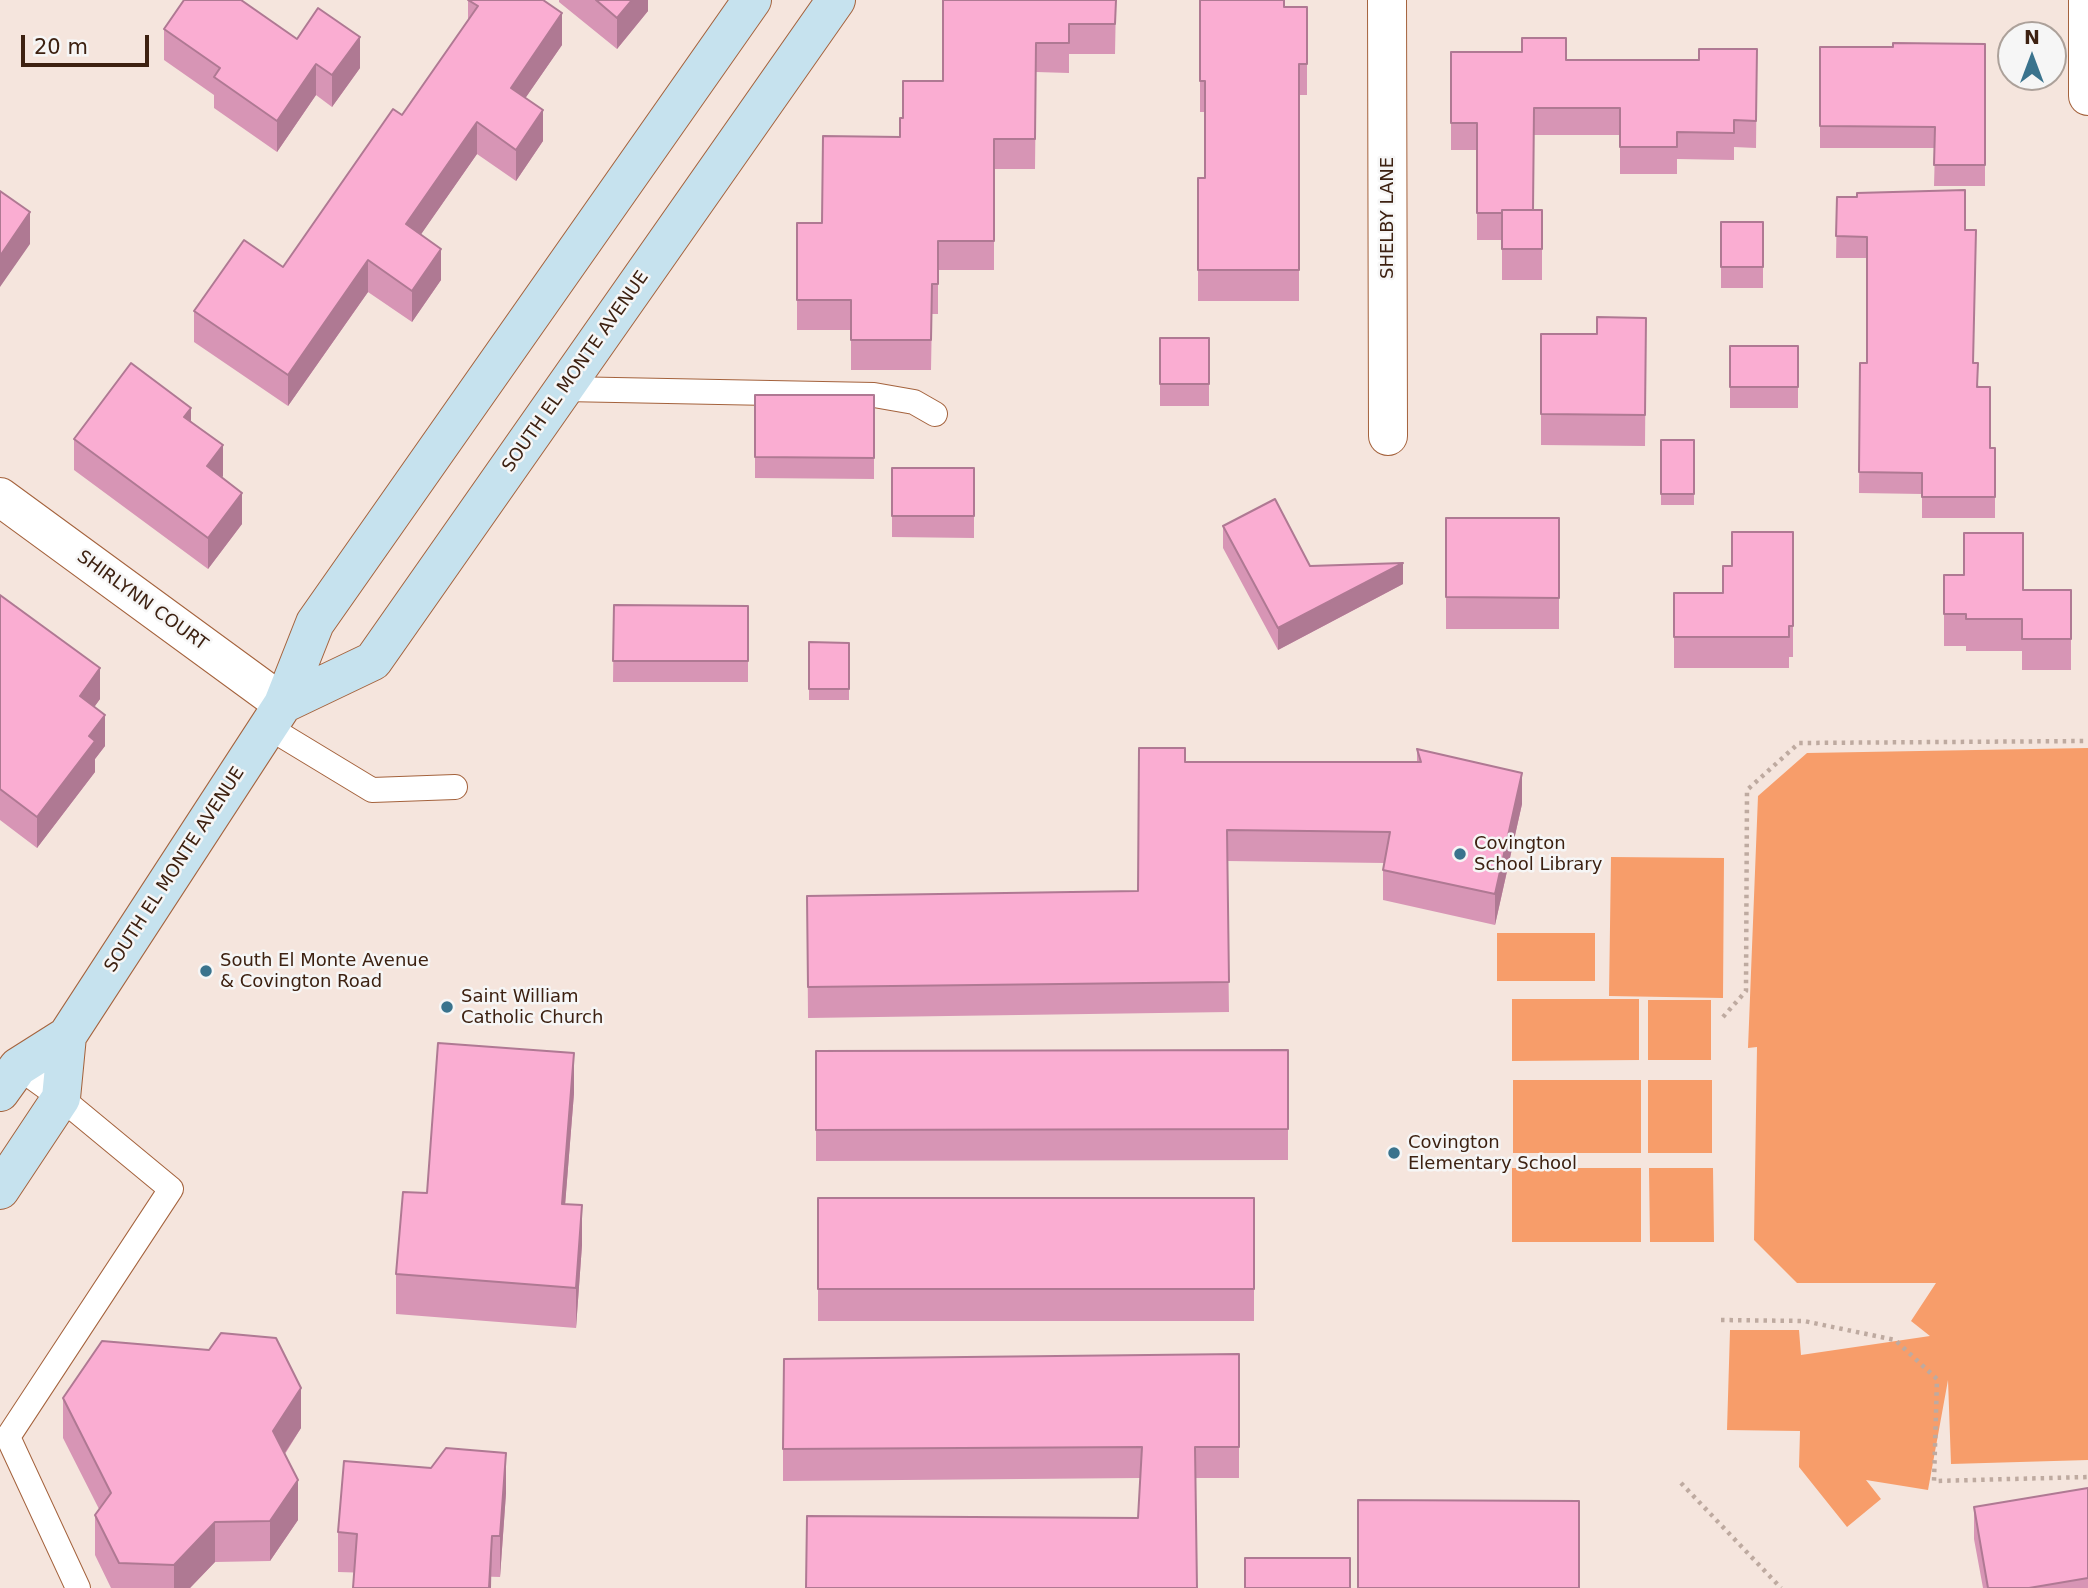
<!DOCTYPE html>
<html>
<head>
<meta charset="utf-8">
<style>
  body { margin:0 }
  #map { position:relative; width:2088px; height:1588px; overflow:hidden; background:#f5e5dd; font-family:"DejaVu Sans",sans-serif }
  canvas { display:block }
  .north { position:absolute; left:1997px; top:21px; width:70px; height:70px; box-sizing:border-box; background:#f6f6f6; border:2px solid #aca19a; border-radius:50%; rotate:0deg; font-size:19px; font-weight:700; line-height:28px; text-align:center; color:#3d2111 }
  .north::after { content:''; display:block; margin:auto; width:24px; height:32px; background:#3a738d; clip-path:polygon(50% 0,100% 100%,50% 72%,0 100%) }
  .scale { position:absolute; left:21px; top:35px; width:128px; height:32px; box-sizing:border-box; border:4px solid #3d2111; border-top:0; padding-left:9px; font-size:21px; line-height:24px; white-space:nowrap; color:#3d2111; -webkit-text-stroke:5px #f6f6f6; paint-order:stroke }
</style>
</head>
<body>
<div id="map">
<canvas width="2088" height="1588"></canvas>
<div class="north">N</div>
<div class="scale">20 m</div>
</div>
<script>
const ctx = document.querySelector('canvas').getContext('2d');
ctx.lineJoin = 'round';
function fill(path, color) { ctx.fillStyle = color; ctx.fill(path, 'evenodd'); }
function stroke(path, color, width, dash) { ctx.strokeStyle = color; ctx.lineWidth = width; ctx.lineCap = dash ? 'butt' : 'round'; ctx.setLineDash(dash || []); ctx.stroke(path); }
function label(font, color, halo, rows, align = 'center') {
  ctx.font = font + ' "DejaVu Sans",sans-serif'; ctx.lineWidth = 5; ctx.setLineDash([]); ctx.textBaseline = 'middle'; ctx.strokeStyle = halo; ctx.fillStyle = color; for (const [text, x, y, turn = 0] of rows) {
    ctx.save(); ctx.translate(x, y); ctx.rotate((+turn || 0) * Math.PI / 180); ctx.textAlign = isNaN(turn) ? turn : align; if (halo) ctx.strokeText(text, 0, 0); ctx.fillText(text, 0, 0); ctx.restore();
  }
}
fill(new Path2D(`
  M 2088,748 L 2088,1460 L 1951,1464 L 1948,1380 L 1928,1490 L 1866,1480 L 1881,1499 L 1847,1527 L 1799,1467 L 1800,1431 L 1727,1430 L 1730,1330 L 1799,1330 L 1801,1355 L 1930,1336 L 1911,1321 L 1936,1283 L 1797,1283 L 1754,1240 L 1757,1047 L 1748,1048 L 1758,796 L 1807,753 Z
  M 1611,857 L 1724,858 L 1723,998 L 1609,996 Z
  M 1497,933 L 1595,933 L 1595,981 L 1497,981 Z
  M 1512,999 L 1639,999 L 1639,1060 L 1512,1061 Z
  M 1648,1000 L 1711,1000 L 1711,1060 L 1648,1060 Z
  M 1513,1080 L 1641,1080 L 1641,1153 L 1513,1153 Z
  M 1648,1080 L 1712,1080 L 1712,1153 L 1648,1153 Z
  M 1512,1168 L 1641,1168 L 1641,1242 L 1512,1242 Z
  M 1649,1168 L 1713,1168 L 1714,1242 L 1650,1242 Z`), '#f79d6a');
const lane = new Path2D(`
  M 564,389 L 874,395 L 914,402 L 935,414
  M 268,727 L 372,790 L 455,787
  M 18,1067 L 61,1098 L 171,1189 L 8,1437 L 78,1588`);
const street = new Path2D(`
  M 1387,0 L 1388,436
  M 2088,0 L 2088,96
  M 0,497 L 283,704`);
const secondary = new Path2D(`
  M 283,704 L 373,661 L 836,0
  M 0,1092 L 18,1067 L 67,1036 L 283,704 L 315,623 L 752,0
  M 0,1190 L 61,1098 L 67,1036`);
stroke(lane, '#a4623c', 26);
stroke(street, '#a4623c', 40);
stroke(secondary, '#a4623c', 40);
stroke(new Path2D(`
  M 1723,1017 L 1746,991 L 1747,790 L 1799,743 L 2088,741
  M 1721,1320 L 1804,1321 L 1895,1340 L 1937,1379 L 1934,1481 L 2088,1477
  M 1681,1483 L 1781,1588`), '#beaaa0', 4.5, [3.5, 5]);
stroke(lane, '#fff', 24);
stroke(street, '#fff', 38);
stroke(secondary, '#c6e2ee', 38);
fill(new Path2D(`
  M 468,0 L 562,45 L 525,98 L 543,141 L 516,181 L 477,154 L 420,235 L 441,280 L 412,322 L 368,292 L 288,406 L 194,342 L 194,311 L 283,267 L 402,115 L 468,20 Z
  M 559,0 L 648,0 L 648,11 L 617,49 L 559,2 Z
  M 1116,0 L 1115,54 L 1069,54 L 1069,73 L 1036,72 L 1035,169 L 994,169 L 994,270 L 938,270 L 938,314 L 932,314 L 931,370 L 851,370 L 851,330 L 797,330 L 797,223 L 822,223 L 900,137 L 943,81 Z
  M 1200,0 L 1284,7 L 1307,7 L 1307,95 L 1299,95 L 1299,301 L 1198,301 L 1198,178 L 1205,178 L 1205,112 L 1200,112 Z
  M 164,29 L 297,39 L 360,68 L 332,107 L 316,95 L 277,152 L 214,108 L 214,95 L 164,60 Z
  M 1985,44 L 1985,186 L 1934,186 L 1935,148 L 1820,148 L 1820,47 L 1893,47 Z
  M 1757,49 L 1756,148 L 1734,147 L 1734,160 L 1677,159 L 1677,174 L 1620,174 L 1620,135 L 1534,135 L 1533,210 L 1542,210 L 1542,280 L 1502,280 L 1502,240 L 1477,240 L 1477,150 L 1451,150 L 1451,52 L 1566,60 L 1699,60 Z
  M 1837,197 L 1965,230 L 1974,363 L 1990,448 L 1995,448 L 1995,518 L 1922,518 L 1922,494 L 1859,493 L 1860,363 L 1867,363 L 1867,258 L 1836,258 Z
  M 1721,222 L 1763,222 L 1763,288 L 1721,288 Z
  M 1646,318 L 1645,446 L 1541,445 L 1541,334 L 1597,334 Z
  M 1160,338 L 1209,338 L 1209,406 L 1160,406 Z
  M 1730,346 L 1798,346 L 1798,408 L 1730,408 Z
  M 755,395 L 874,395 L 874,479 L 755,478 Z
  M 191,421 L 223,476 L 222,477 L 242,524 L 208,569 L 74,470 L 74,439 Z
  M 1661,440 L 1694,440 L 1694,505 L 1661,505 Z
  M 892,468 L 974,468 L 974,538 L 892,537 Z
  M 1446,518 L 1559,518 L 1559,629 L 1446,629 Z
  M 1223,526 L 1310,566 L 1403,584 L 1278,650 L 1223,548 Z
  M 1793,532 L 1793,657 L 1789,657 L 1789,668 L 1674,668 L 1674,593 L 1723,593 L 1732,566 Z
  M 1944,575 L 2023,590 L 2071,590 L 2071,670 L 2022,670 L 2022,651 L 1966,651 L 1966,646 L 1944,646 Z
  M 0,595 L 100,699 L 94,707 L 105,746 L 95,759 L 95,772 L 37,848 L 0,820 Z
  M 614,605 L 748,606 L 748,682 L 613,682 Z
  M 809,642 L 849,643 L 849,700 L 809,700 Z
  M 1417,749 L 1522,804 L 1495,925 L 1383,900 L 1383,870 L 1385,863 L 1227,861 L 1229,1012 L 808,1018 L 807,896 L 1138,891 L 1185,762 L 1417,762 Z
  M 1288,1050 L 1288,1160 L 816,1161 L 816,1051 Z
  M 574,1093 L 565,1204 L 582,1245 L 576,1328 L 396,1314 L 396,1274 L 427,1193 Z
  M 818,1198 L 1254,1198 L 1254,1321 L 818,1321 Z
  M 1239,1354 L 1239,1478 L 1196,1478 L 1138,1518 L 1140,1478 L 783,1481 L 783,1449 Z
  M 63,1398 L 301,1428 L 285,1454 L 298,1520 L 270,1561 L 215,1562 L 190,1588 L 111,1588 L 95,1555 L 95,1515 L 99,1509 L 63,1438 Z
  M 2088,1488 L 2088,1588 L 1983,1588 L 1974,1539 L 1974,1507 Z
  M 506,1493 L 500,1577 L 338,1572 L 338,1532 Z`), '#d795b5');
fill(new Path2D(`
  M 632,0 L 648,0 L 648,11 L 617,49 L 617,18 Z
  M 562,13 L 562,45 L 511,119 L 511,88 Z
  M 360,37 L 360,68 L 332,107 L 332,75 Z
  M 316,64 L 316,95 L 277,152 L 277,121 Z
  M 543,110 L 543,141 L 516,181 L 516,150 Z
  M 477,122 L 477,154 L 406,256 L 406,224 Z
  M 30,212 L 30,244 L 0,287 L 0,256 Z
  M 441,249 L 441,280 L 412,322 L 412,291 Z
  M 368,260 L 368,292 L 288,406 L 288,375 Z
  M 191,408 L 191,439 L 184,417 Z
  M 223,445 L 223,476 L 207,497 L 207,466 Z
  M 242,493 L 242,524 L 208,569 L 208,538 Z
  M 1403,563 L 1403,584 L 1278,650 L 1278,628 Z
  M 100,668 L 100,699 L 80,727 L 80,696 Z
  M 105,715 L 105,746 L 95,759 L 95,772 L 37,848 L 37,817 L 89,736 Z
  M 1522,773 L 1522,804 L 1495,925 L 1495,894 Z
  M 574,1053 L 574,1093 L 562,1244 L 562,1204 Z
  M 582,1205 L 582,1245 L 576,1328 L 576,1288 Z
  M 301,1388 L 301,1428 L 273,1471 L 273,1431 Z
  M 506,1453 L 506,1493 L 500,1577 L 500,1536 Z
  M 298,1480 L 298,1520 L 270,1561 L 270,1521 Z
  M 215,1522 L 215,1562 L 190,1588 L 174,1588 L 174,1565 Z
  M 492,1536 L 491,1588 L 489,1588 Z`), '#af7993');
const building = new Path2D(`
  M 184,0 L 241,0 L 297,39 L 318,8 L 360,37 L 332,75 L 316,64 L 277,121 L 214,77 L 220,68 L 164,29 Z
  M 468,0 L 543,0 L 562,13 L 511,88 L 543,110 L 516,150 L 477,122 L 406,224 L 441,249 L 412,291 L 368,260 L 288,375 L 194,311 L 244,240 L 283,267 L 393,109 L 402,115 L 478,6 Z
  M 596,0 L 632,0 L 617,18 Z
  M 943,0 L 1116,0 L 1115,24 L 1069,24 L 1069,43 L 1036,43 L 1035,139 L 994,139 L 994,241 L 938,241 L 938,284 L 932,284 L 931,340 L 851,340 L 851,300 L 797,300 L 797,223 L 822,223 L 823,136 L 900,137 L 900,118 L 903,118 L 903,81 L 943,81 Z
  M 1200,0 L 1284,0 L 1284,7 L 1307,7 L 1307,64 L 1299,64 L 1299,270 L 1198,270 L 1198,178 L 1205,178 L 1205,81 L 1200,81 Z
  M 1522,38 L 1566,38 L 1566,60 L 1699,60 L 1699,49 L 1757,49 L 1756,121 L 1734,120 L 1734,133 L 1677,132 L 1677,147 L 1620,147 L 1620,108 L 1534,108 L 1533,210 L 1502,210 L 1502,213 L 1477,213 L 1477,123 L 1451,123 L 1451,52 L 1522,52 Z
  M 1893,43 L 1985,44 L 1985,165 L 1934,165 L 1935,127 L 1820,126 L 1820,47 L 1893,47 Z
  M 1965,190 L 1965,230 L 1976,230 L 1973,363 L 1978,363 L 1977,387 L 1990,387 L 1990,448 L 1995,448 L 1995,497 L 1922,497 L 1922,473 L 1859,472 L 1860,363 L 1867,363 L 1867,237 L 1836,236 L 1837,197 L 1857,197 L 1857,193 Z
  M 0,191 L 30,212 L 0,256 Z
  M 1502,210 L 1542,210 L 1542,249 L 1502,249 Z
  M 1721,222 L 1763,222 L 1763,267 L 1721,267 Z
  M 1597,317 L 1646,318 L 1645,415 L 1541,414 L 1541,334 L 1597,334 Z
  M 1160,338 L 1209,338 L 1209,384 L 1160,384 Z
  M 1730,346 L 1798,346 L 1798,387 L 1730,387 Z
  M 131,363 L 191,408 L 184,417 L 223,445 L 207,466 L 242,493 L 208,538 L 74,439 Z
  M 755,395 L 874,395 L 874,458 L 755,457 Z
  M 1661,440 L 1694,440 L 1694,494 L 1661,494 Z
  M 892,468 L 974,468 L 974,516 L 892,516 Z
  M 1275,499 L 1310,566 L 1403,563 L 1278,628 L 1223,526 Z
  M 1446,518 L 1559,518 L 1559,598 L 1446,597 Z
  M 1732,532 L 1793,532 L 1793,626 L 1789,626 L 1789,637 L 1674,637 L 1674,593 L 1723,593 L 1723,566 L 1732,566 Z
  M 1964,533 L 2023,533 L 2023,590 L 2071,590 L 2071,639 L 2022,639 L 2022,619 L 1966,619 L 1966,614 L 1944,614 L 1944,575 L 1964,575 Z
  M 0,595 L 100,668 L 80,696 L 105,715 L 89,736 L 95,741 L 37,817 L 0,789 Z
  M 614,605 L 748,606 L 748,661 L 613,661 Z
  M 809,642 L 849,643 L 849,689 L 809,689 Z
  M 1139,748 L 1185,748 L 1185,762 L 1421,762 L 1417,749 L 1522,773 L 1495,894 L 1383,870 L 1390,832 L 1227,830 L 1229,982 L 808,987 L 807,896 L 1138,891 Z
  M 438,1043 L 574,1053 L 562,1204 L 582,1205 L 576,1288 L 396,1274 L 403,1192 L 427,1193 Z
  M 1288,1050 L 1288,1129 L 816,1130 L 816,1051 Z
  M 818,1198 L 1254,1198 L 1254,1289 L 818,1289 Z
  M 221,1333 L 276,1338 L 301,1388 L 273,1431 L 298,1480 L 270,1521 L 215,1522 L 174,1565 L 119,1563 L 95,1515 L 111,1493 L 63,1398 L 102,1341 L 209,1350 Z
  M 1239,1354 L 1239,1447 L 1195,1447 L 1197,1588 L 806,1588 L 807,1516 L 1138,1518 L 1142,1447 L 783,1449 L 784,1359 Z
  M 446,1448 L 506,1453 L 500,1536 L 492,1536 L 489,1588 L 353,1588 L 357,1534 L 338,1532 L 344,1461 L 431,1468 Z
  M 2088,1488 L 2088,1578 L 2029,1588 L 1988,1588 L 1974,1507 Z
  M 1358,1500 L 1579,1501 L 1579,1588 L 1358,1588 Z
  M 1245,1558 L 1350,1558 L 1350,1588 L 1245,1588 Z`);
fill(building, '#faadd2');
stroke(building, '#af7993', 2);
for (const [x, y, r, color] of [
  [1460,854,7,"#3a738d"],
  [206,971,7,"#3a738d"],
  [447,1007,7,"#3a738d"],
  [1394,1153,7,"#3a738d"]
]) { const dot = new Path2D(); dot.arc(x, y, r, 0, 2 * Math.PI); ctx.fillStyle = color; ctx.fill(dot); stroke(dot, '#f6f6f6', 2.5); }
label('18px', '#3d2111', '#f6f6f6', [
  ["SHELBY LANE",1388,218,-90],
  ["SOUTH EL MONTE AVENUE",576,372,-55],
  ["SHIRLYNN COURT",142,601,36],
  ["SOUTH EL MONTE AVENUE",175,870,-57]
]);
label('18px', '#3d2111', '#f6f6f6', [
  ["Covington",1474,844],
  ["School Library",1474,865],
  ["South El Monte Avenue",220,961],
  ["& Covington Road",220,982],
  ["Saint William",461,997],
  ["Catholic Church",461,1018],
  ["Covington",1408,1143],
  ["Elementary School",1408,1164]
], 'left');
</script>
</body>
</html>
